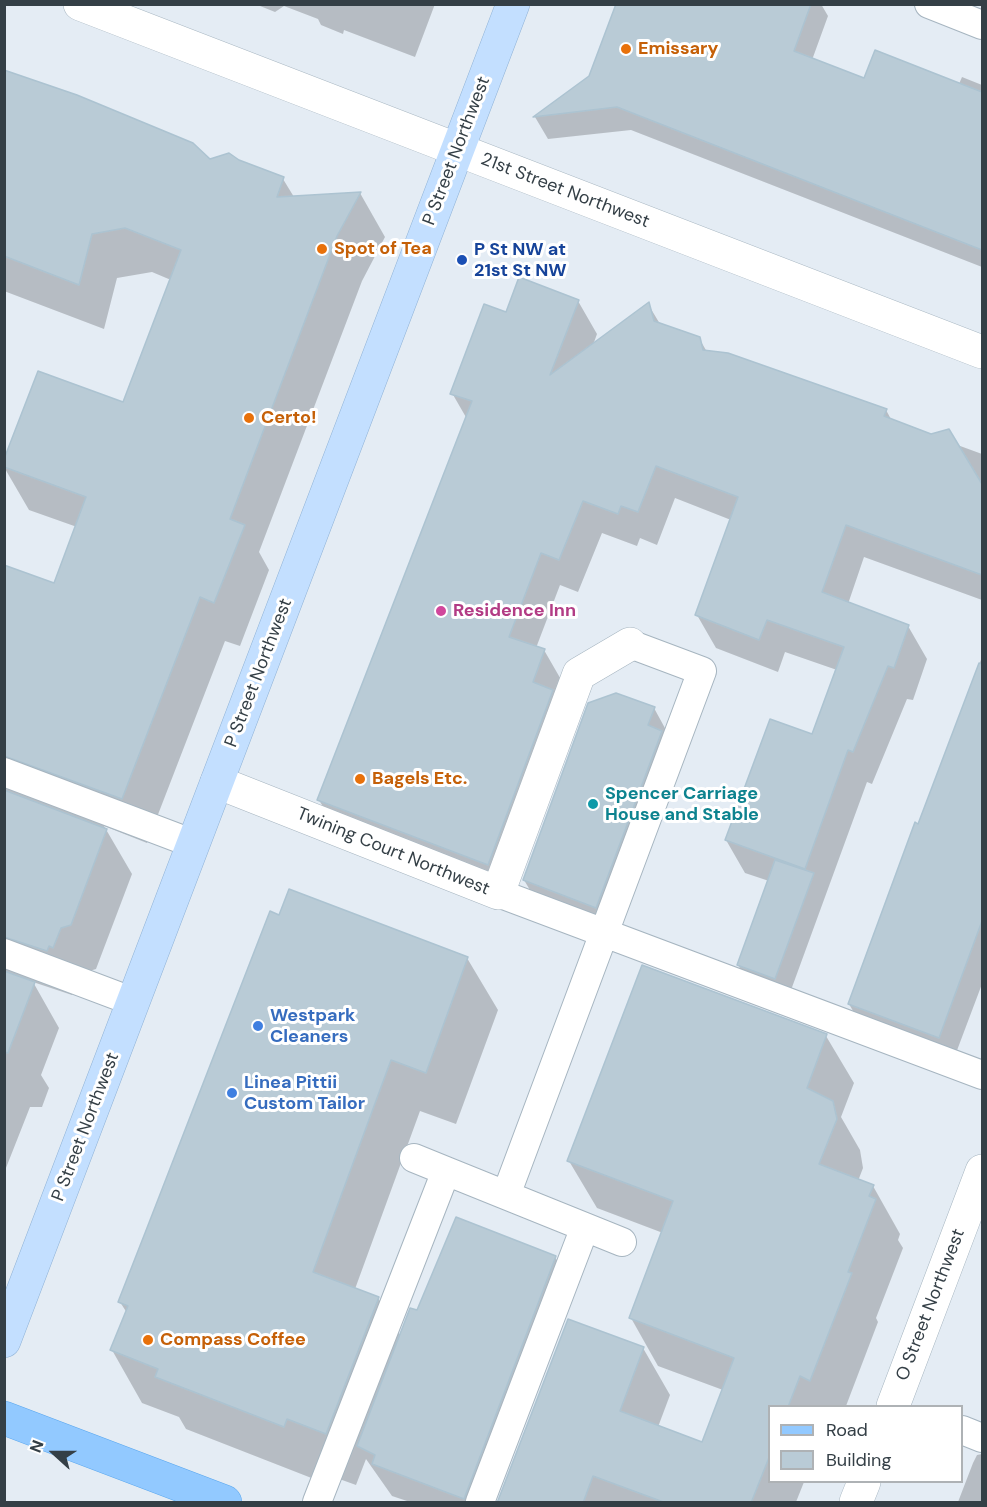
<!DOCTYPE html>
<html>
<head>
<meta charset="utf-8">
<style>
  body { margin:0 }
  #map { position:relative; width:987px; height:1507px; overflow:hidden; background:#e4ecf4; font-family:"DM Sans",sans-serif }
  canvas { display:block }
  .frame { position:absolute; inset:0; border:6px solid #343f46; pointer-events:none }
  .legend { position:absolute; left:768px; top:1405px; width:195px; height:78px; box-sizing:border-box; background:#fff; border:2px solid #aeb2b5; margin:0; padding:8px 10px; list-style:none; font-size:18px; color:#343f46 }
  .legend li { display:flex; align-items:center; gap:12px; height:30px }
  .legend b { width:30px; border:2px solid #aeb2b5 }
  .north { position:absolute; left:24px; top:1423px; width:60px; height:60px; -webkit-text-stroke:4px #fff; paint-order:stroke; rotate:291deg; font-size:16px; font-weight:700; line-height:24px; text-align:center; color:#343f46 }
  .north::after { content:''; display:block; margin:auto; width:21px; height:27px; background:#343f46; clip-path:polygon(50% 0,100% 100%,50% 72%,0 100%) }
</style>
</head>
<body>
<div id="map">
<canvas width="987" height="1507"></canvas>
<div class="frame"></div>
<ul class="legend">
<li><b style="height:8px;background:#92c9ff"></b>Road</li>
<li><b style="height:16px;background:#b9cbd6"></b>Building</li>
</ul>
<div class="north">N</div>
</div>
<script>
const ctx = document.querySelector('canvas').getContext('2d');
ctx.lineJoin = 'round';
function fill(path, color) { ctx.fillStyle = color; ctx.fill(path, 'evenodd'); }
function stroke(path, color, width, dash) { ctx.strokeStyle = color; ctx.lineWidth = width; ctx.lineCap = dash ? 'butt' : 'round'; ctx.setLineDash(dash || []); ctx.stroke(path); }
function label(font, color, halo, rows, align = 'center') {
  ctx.font = font + ' "DM Sans",sans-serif'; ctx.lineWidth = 6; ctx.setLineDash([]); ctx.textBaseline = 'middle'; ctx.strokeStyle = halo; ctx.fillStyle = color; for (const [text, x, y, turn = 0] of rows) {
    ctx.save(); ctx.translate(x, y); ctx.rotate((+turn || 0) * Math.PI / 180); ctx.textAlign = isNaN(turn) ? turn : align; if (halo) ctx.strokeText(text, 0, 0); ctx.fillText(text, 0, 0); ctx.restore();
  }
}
fill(new Path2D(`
  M 255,4 L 435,4 L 415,57 L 344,30 L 343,34 L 321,25 L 318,19 L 284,6 L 275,12 Z
  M 629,4 L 821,4 L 828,16 L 812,60 L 865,80 L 959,84 L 962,77 L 982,85 L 982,267 L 631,130 L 548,139 L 535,117 L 590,77 Z
  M 4,71 L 210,161 L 239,162 L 283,179 L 294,197 L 360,193 L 385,237 L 362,281 L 259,552 L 269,570 L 240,646 L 225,641 L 147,843 L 104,826 L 132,874 L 96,969 L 86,972 L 72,995 L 33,982 L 59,1028 L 41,1075 L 49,1088 L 42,1107 L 30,1107 L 4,1173 L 4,566 L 55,585 L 77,527 L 29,510 L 4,467 L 123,404 L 171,280 L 152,272 L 117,278 L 104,329 L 4,291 Z
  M 578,301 L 597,334 L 593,345 L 648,304 L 660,324 L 699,338 L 707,352 L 886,410 L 892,421 L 982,454 L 982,600 L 864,557 L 848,604 L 908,626 L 927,659 L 913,700 L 907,699 L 872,784 L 867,782 L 787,1001 L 752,988 L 738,965 L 769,881 L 745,873 L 726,840 L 813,736 L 837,670 L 785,652 L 778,672 L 716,648 L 697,615 L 731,520 L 675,498 L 657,545 L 640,538 L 637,546 L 602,533 L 578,592 L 560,585 L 536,648 L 544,650 L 563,683 L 507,897 L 338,832 L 319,800 L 467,419 L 452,393 L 507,314 Z
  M 982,657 L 982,984 L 953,1061 L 863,1028 L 849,1004 Z
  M 654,708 L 672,741 L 614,939 L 543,912 L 524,880 Z
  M 467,958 L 498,1010 L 456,1124 L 420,1111 L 355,1289 L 378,1298 L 401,1337 L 418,1312 L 555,1257 L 574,1289 L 492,1502 L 410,1502 L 392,1496 L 366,1459 L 356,1485 L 317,1471 L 314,1479 L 186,1429 L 179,1417 L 142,1403 L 112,1350 L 127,1313 L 120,1302 Z
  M 826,1036 L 854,1083 L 841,1117 L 860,1150 L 863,1168 L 858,1181 L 873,1186 L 900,1234 L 898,1240 L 903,1248 L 876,1318 L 878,1322 L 846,1406 L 770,1406 L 770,1482 L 804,1482 L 796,1502 L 500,1502 L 643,1348 L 670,1395 L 658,1427 L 703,1444 L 723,1390 L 658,1366 L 631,1318 L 663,1233 L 597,1208 L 569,1161 Z
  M 982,1454 L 982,1502 L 958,1502 L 973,1463 L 977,1455 Z`), '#0003');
const building = new Path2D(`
  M 616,4 L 811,4 L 794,51 L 864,78 L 875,50 L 982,92 L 982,250 L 617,107 L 533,117 L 589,76 Z
  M 4,70 L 77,95 L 193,143 L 210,159 L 229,153 L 239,160 L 284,177 L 277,197 L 361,192 L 337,236 L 230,519 L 245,525 L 214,603 L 200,597 L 122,799 L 4,756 L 4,565 L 54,583 L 86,497 L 4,467 L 4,459 L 38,371 L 123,402 L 181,250 L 125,228 L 92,234 L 79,285 L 4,256 Z
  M 519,277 L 579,300 L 550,375 L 649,302 L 654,321 L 700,337 L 703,350 L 728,353 L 887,409 L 884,416 L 931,434 L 949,429 L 982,484 L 982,575 L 846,525 L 822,592 L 909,625 L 894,668 L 888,666 L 853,752 L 848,750 L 805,869 L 725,840 L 770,719 L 812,734 L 844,647 L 767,620 L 759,640 L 695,615 L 738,497 L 656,466 L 638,512 L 621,506 L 618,514 L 583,501 L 559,560 L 541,553 L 509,637 L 545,649 L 533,682 L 553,690 L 488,865 L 317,800 L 472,401 L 450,394 L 484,304 L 506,312 Z
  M 979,663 L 982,664 L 982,921 L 939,1038 L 848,1004 L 915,822 L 918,824 Z
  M 616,693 L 655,707 L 648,725 L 662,731 L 596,908 L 523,880 L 588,703 Z
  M 4,790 L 107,829 L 71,925 L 61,928 L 53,948 L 49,946 L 47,951 L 4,937 Z
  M 775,860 L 814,873 L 775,979 L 737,965 Z
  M 289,889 L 468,957 L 426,1073 L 391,1060 L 313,1272 L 379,1297 L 326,1434 L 287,1419 L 284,1427 L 194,1392 L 155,1377 L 158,1369 L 110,1350 L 128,1306 L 118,1302 L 145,1233 L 270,911 L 279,915 Z
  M 642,965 L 827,1034 L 807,1088 L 833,1101 L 837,1119 L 819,1164 L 874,1185 L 869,1196 L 876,1199 L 848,1272 L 852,1273 L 810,1381 L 800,1376 L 788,1407 L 770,1407 L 770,1455 L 751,1503 L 666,1503 L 593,1476 L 583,1503 L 497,1503 L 568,1319 L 644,1347 L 620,1411 L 702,1442 L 734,1358 L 629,1318 L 673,1201 L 567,1161 Z
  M 4,971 L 35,982 L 8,1053 L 4,1052 Z
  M 456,1217 L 556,1256 L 464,1499 L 372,1464 L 375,1455 L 357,1446 L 410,1308 L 417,1310 Z`);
fill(building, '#b9cbd6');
stroke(building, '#acc3d1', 1.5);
const service = new Path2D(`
  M 929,4 L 982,25
  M 4,772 L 194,844
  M 498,893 L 982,1075
  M 4,953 L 134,1002
  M 414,1158 L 446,1171
  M 506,1195 L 702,671 L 630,644
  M 962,1430 L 982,1438
  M 317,1502 L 446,1171 L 622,1242
  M 480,1502 L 585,1227`);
const minor = new Path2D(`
  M 217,782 L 498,893 L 579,674 L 630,644
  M 893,1406 L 982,1171
  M 856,1502 L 864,1482`);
const tertiary = new Path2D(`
  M 80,4 L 982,352`);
const secondary = new Path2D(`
  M 4,1341 L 513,4`);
const primary = new Path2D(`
  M 4,1418 L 225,1502`);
stroke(service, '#a6b5c0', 30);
stroke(minor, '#a6b5c0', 34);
stroke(tertiary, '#a6b5c0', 34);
stroke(secondary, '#90b3d7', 34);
stroke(primary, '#59a6ed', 34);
stroke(service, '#fff', 28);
stroke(minor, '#fff', 33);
stroke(tertiary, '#fff', 33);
stroke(secondary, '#c3dfff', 33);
stroke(primary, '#92c9ff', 33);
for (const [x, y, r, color] of [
  [626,49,6,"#e8710a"],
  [322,249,6,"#e8710a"],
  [462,260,6,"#1a4fb4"],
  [249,418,6,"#e8710a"],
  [441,611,6,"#d1479c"],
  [360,779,6,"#e8710a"],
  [593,804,6,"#0f9aa8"],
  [258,1026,6,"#3f7fe0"],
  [232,1093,6,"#3f7fe0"],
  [148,1340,6,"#e8710a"]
]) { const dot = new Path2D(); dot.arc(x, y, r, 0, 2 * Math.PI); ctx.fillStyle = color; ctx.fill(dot); stroke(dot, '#fff', 2); }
label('bold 18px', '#c56008', '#fff', [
  ["Emissary",638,49],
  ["Spot of Tea",334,249],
  ["Certo!",261,418],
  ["Bagels Etc.",372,779],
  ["Compass Coffee",160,1340]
], 'left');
label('18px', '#343f46', '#fff', [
  ["P Street Northwest",457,151,-69],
  ["21st Street Northwest",565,191,21],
  ["P Street Northwest",259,673,-69],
  ["Twining Court Northwest",393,852,22],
  ["P Street Northwest",86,1127,-69],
  ["O Street Northwest",931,1305,-69]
]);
label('bold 18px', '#164399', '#fff', [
  ["P St NW at",474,250],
  ["21st St NW",474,271]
], 'left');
label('bold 18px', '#b23c85', '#fff', [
  ["Residence Inn",453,611]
], 'left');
label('bold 18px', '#0d838f', '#fff', [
  ["Spencer Carriage",605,794],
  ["House and Stable",605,815]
], 'left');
label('bold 18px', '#366cbe', '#fff', [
  ["Westpark",270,1016],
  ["Cleaners",270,1037],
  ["Linea Pittii",244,1083],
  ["Custom Tailor",244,1104]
], 'left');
</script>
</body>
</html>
